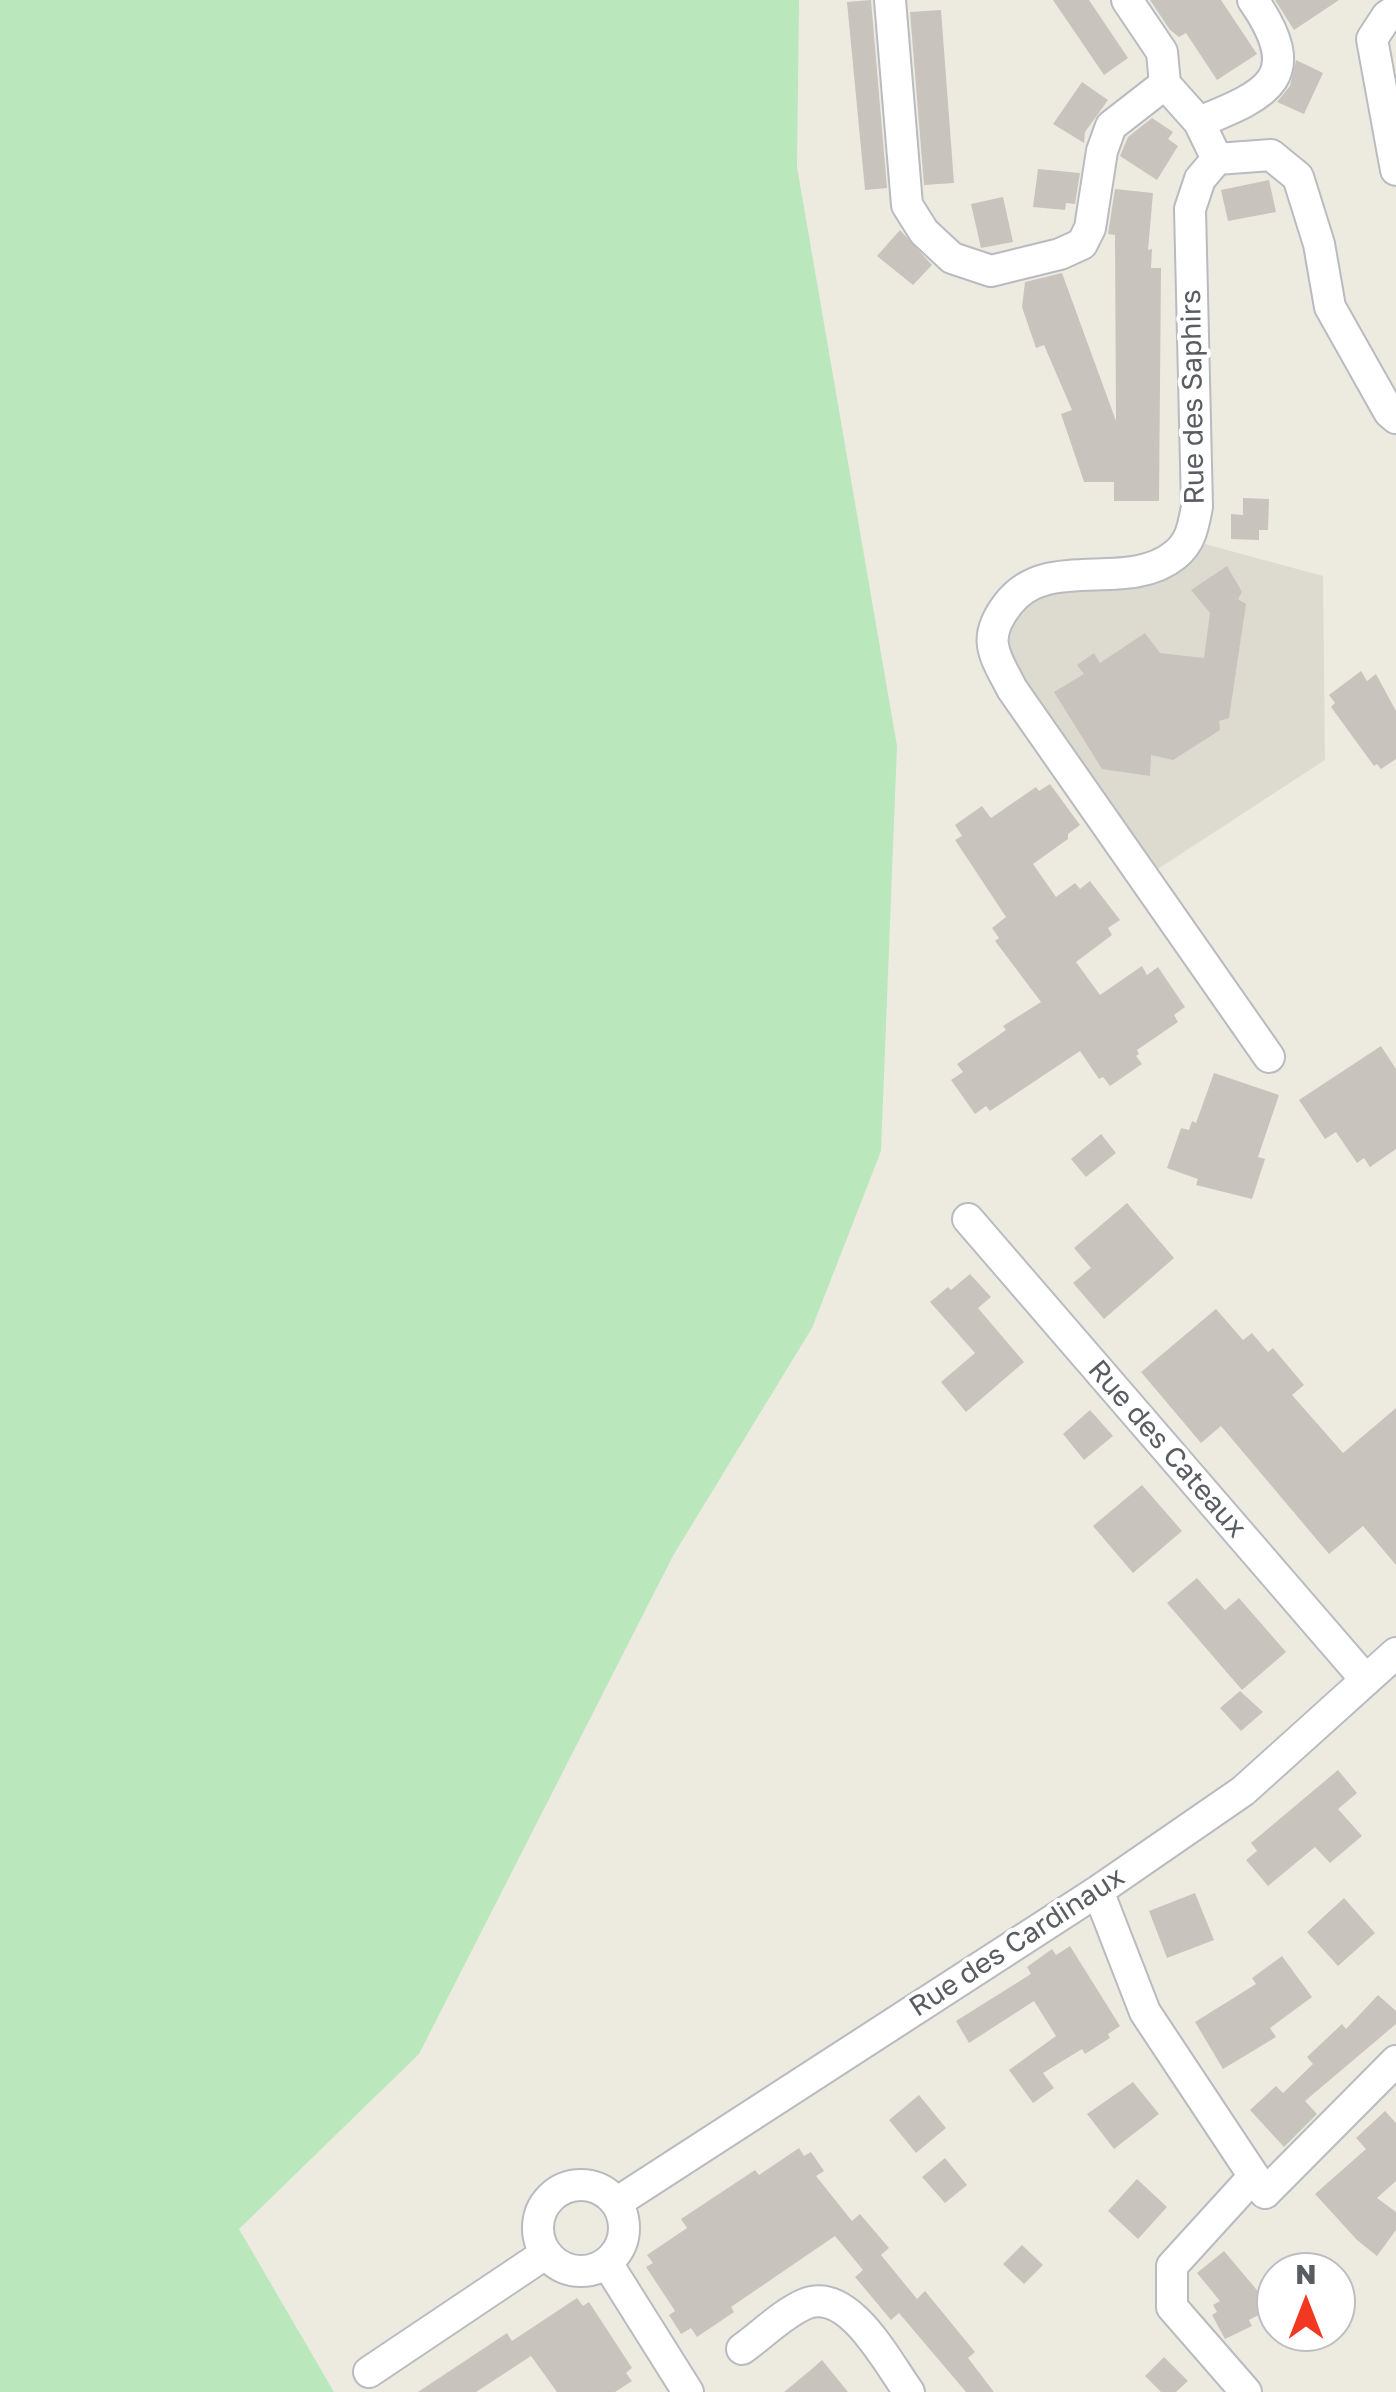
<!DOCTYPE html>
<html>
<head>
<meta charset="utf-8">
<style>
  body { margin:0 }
  #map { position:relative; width:1396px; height:2392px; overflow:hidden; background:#edebe0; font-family:"Golos Text",sans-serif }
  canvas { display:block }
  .north { position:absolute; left:1256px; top:2252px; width:100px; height:100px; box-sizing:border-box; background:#fff; border:2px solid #bdbec0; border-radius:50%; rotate:0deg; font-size:28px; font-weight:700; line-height:40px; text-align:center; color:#595d62 }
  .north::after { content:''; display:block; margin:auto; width:35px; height:45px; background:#f33821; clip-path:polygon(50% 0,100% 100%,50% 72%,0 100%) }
</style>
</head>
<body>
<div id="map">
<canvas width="1396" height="2392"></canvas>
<div class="north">N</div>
</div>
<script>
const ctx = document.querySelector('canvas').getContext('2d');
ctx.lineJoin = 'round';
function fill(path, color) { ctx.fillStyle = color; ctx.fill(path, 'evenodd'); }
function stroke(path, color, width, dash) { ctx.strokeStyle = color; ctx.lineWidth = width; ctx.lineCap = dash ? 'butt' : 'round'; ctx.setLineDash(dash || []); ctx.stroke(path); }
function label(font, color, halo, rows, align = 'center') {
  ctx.font = font + ' "Golos Text",sans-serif'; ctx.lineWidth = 8; ctx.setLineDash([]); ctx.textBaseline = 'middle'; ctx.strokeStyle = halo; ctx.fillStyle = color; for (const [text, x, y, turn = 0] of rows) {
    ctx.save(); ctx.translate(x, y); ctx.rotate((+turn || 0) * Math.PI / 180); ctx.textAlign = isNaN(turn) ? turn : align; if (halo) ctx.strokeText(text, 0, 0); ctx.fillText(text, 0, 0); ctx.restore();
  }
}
fill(new Path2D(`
  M 1190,540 L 1323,576 L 1325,760 L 1144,878 L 1012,689 L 997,618 L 1020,588 L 1145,570 Z`), '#dddacf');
fill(new Path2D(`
  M 0,0 L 799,0 L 797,167 L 897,746 L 881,1151 L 812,1328 L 674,1554 L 419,2054 L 239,2229 L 334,2392 L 0,2392 Z`), '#bbe7bc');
fill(new Path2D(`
  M 871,0 L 887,188 L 865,190 L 847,2 Z
  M 1053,0 L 1089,0 L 1128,58 L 1104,75 Z
  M 1150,0 L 1221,0 L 1257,54 L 1217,80 L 1186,33 L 1179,37 L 1170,30 Z
  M 1275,0 L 1339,0 L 1294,30 Z
  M 941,10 L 954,183 L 924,185 L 910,12 Z
  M 1296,60 L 1323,73 L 1304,114 L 1277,102 L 1290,86 Z
  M 1082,82 L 1108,100 L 1085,132 L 1084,143 L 1053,124 Z
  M 1152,118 L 1173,132 L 1168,139 L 1178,146 L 1157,180 L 1120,156 L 1128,137 Z
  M 1038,169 L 1080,173 L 1075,204 L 1066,203 L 1065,210 L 1033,207 Z
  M 1269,180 L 1276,212 L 1228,221 L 1221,190 Z
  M 1115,189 L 1153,193 L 1148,250 L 1152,249 L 1151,268 L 1161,268 L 1159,501 L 1114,501 L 1114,482 L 1084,482 L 1061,414 L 1072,410 L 1044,345 L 1036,348 L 1022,307 L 1025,282 L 1062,273 L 1116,421 L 1115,235 L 1108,234 Z
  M 1003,197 L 1013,242 L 981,248 L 971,204 Z
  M 900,230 L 932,265 L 913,285 L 877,256 Z
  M 1243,498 L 1269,499 L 1268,530 L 1259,530 L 1259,540 L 1231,539 L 1231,514 L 1243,515 Z
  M 1227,566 L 1242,592 L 1238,599 L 1246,604 L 1229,718 L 1219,721 L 1220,730 L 1173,760 L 1151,755 L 1150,776 L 1102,769 L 1054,692 L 1084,674 L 1077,665 L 1094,653 L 1100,663 L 1145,633 L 1160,653 L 1204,658 L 1210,613 L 1191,590 Z
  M 1361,671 L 1367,681 L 1376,674 L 1396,711 L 1396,759 L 1381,769 L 1377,764 L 1374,766 L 1331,707 L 1335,703 L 1329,695 Z
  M 1050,784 L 1080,825 L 1068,834 L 1068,839 L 1033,864 L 1056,897 L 1075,883 L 1080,889 L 1090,881 L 1120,920 L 1108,928 L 1112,935 L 1076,962 L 1100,995 L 1142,966 L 1147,975 L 1158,967 L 1185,1007 L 1174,1015 L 1178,1022 L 1137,1050 L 1139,1054 L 1136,1056 L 1142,1064 L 1110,1086 L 1103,1077 L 1099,1079 L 1080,1051 L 990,1111 L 986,1106 L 975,1114 L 951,1080 L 963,1072 L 957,1064 L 1006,1030 L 1003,1026 L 1041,1002 L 995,941 L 999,938 L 992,928 L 1006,917 L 955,840 L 962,836 L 955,825 L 982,806 L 991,818 L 1036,787 L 1039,791 Z
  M 1381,1046 L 1396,1069 L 1396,1149 L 1370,1167 L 1364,1158 L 1357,1163 L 1336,1132 L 1325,1139 L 1299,1100 Z
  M 1214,1073 L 1279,1095 L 1258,1157 L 1265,1159 L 1252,1199 L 1196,1185 L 1198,1179 L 1167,1168 L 1181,1128 L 1189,1130 L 1192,1121 L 1196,1123 Z
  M 1101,1134 L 1116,1153 L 1086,1177 L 1071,1159 Z
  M 1127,1203 L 1174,1258 L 1104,1319 L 1073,1283 L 1091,1268 L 1074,1248 Z
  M 970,1274 L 991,1297 L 978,1308 L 1024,1362 L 966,1412 L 941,1382 L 975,1353 L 930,1302 L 948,1287 L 951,1290 Z
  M 1216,1309 L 1243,1340 L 1252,1333 L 1268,1352 L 1273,1348 L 1304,1385 L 1292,1395 L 1343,1453 L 1396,1408 L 1396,1565 L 1363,1526 L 1329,1554 L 1221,1426 L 1201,1443 L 1141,1372 Z
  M 1090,1410 L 1113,1436 L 1084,1460 L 1063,1434 Z
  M 1142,1485 L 1182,1531 L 1133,1573 L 1093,1526 Z
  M 1197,1578 L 1225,1610 L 1239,1598 L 1286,1652 L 1242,1690 L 1167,1603 Z
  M 1240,1691 L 1263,1712 L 1241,1731 L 1220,1708 Z
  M 1338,1770 L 1357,1793 L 1338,1809 L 1362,1836 L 1330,1863 L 1315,1847 L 1268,1886 L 1246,1860 L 1257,1851 L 1251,1843 Z
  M 1195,1893 L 1214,1940 L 1167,1958 L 1149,1911 Z
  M 1344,1898 L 1375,1933 L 1338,1966 L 1307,1932 Z
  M 1070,1946 L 1120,2026 L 1108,2034 L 1110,2038 L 1085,2054 L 1082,2049 L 1043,2073 L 1054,2088 L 1033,2103 L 1009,2070 L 1056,2036 L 1034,2001 L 969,2043 L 956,2021 L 1031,1974 L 1027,1967 L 1052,1949 L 1056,1955 Z
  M 1282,1956 L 1312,1997 L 1270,2028 L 1276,2037 L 1223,2069 L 1195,2022 L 1256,1984 L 1252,1978 Z
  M 1378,1995 L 1396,2011 L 1396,2024 L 1305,2101 L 1317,2114 L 1284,2147 L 1250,2110 L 1276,2086 L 1283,2093 L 1313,2064 L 1307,2057 L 1342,2024 L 1346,2029 Z
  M 1133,2082 L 1159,2114 L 1114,2149 L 1087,2114 Z
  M 919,2095 L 946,2128 L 916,2153 L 889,2120 Z
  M 1385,2111 L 1396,2123 L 1396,2181 L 1377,2198 L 1396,2212 L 1396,2230 L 1377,2256 L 1357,2240 L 1315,2194 L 1366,2149 L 1356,2138 Z
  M 799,2148 L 804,2156 L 811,2152 L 824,2171 L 816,2176 L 852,2221 L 860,2214 L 889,2248 L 881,2255 L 917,2299 L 925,2291 L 975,2352 L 968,2358 L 994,2392 L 966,2392 L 899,2313 L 891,2320 L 855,2277 L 863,2270 L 835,2236 L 731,2307 L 734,2312 L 697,2337 L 691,2328 L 681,2334 L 669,2315 L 675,2311 L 646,2267 L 653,2263 L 647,2255 L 687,2228 L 681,2219 L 755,2170 L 759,2175 Z
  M 945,2158 L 967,2185 L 945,2203 L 922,2177 Z
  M 1137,2179 L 1167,2207 L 1138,2239 L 1108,2211 Z
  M 1022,2245 L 1043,2265 L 1024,2284 L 1003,2264 Z
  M 1224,2251 L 1272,2308 L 1249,2320 L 1252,2326 L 1225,2339 L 1212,2315 L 1217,2312 L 1213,2305 L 1220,2301 L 1197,2273 Z
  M 577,2298 L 583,2306 L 589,2302 L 632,2368 L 626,2373 L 632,2381 L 615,2392 L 557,2392 L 531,2356 L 476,2392 L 418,2392 L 507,2333 L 512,2341 Z
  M 1164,2357 L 1188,2381 L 1176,2392 L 1161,2392 L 1145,2376 Z
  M 822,2360 L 848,2392 L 784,2392 L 813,2368 Z`), '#c8c4bd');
const minor = new Path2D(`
  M 890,0 L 907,205 L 924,232 L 952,258 L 991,271 L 1060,254 L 1082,244 L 1090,228 L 1102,151 L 1111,126 L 1165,84
  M 1127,0 L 1162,52 L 1165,84 L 1199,122 L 1217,159
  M 1396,10 L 1387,16 L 1372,39 L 1396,170
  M 1199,122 C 1269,94 1306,77 1253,0
  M 1269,1057 L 1012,689 C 994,654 981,639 1008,604 C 1048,552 1127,594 1175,555 C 1191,542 1193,527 1197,507 L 1190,209 L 1200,179 L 1217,159 L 1271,155 L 1298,177 L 1319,244 L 1330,307 L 1389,412 L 1396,418
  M 968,1219 L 1366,1680
  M 1098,1891 L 1145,2012 L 1265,2193 L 1396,2061
  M538 2228a43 43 0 1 1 86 0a43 43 0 1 1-86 0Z
  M 616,2203 L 1098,1891 L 1243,1791 L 1396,1653
  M 607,2263 L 688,2392
  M 742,2349 C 762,2335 782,2314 805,2304 C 849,2286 887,2362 909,2392
  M 369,2372 L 545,2254
  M 1246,2392 L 1172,2307 L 1172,2266 L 1254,2176`);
stroke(minor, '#b8bbc0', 34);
stroke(minor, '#fff', 30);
label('28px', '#595d62', '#fff', [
  ["Rue des Saphirs",1193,397,-91],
  ["Rue des Cateaux",1167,1449,49],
  ["Rue des Cardinaux",1017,1942,-33]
]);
</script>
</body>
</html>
